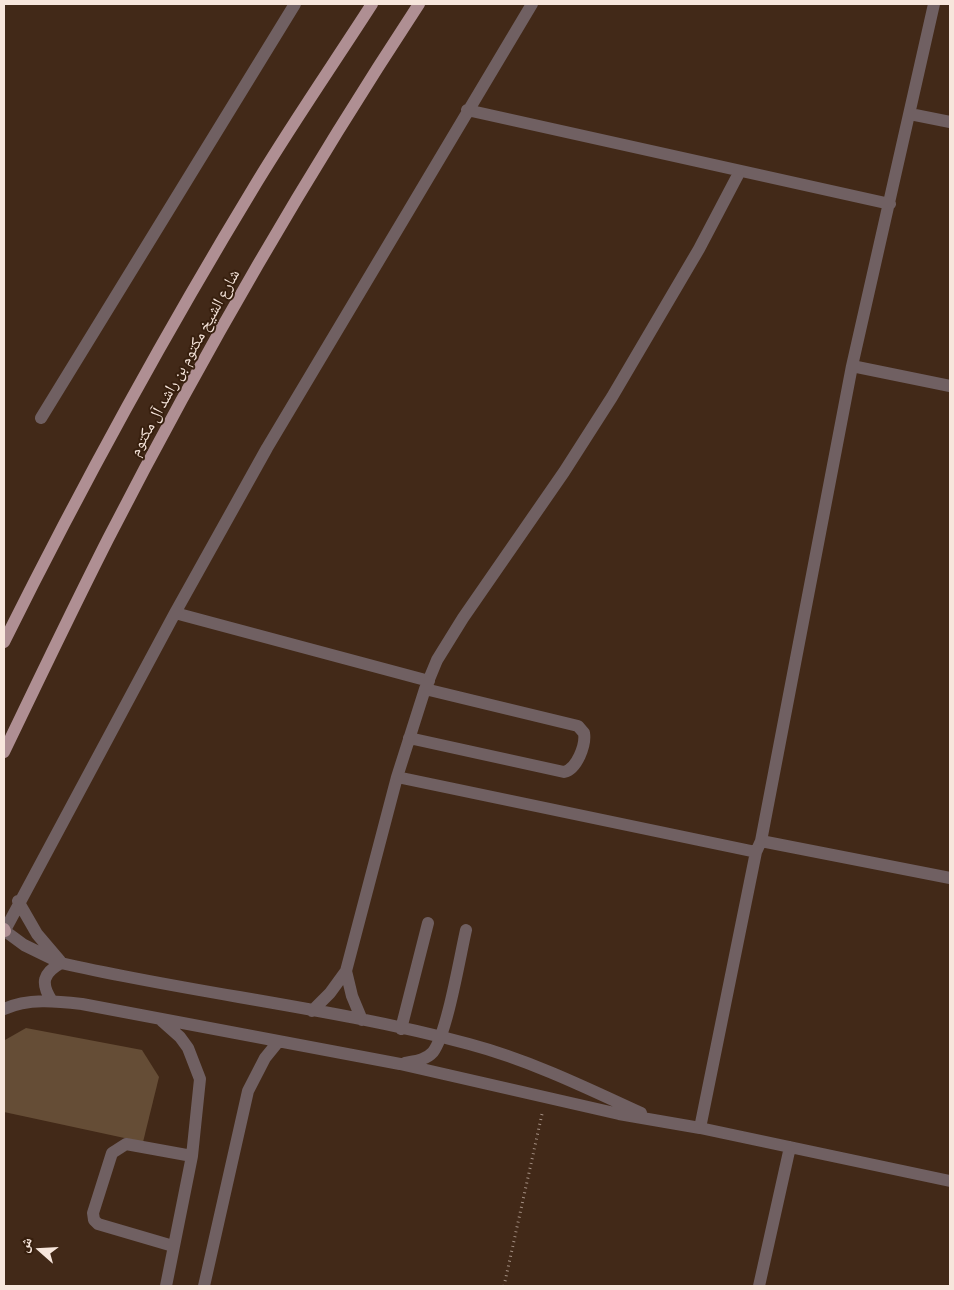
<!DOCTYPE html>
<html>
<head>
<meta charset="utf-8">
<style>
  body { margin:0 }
  #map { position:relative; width:954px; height:1290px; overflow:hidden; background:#422918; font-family:Bitter,"Noto Naskh Arabic",serif }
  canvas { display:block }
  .frame { position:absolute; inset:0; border:5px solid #f7e6dc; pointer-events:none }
  .north { position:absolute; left:15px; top:1225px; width:50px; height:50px; -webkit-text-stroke:4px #371f0e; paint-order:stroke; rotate:289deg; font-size:14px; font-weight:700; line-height:20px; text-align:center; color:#f7e6dc }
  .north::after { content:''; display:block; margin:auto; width:18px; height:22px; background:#f7e6dc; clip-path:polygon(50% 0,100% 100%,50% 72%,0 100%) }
</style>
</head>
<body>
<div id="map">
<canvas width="954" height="1290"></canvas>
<div class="frame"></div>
<div class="north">ش</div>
</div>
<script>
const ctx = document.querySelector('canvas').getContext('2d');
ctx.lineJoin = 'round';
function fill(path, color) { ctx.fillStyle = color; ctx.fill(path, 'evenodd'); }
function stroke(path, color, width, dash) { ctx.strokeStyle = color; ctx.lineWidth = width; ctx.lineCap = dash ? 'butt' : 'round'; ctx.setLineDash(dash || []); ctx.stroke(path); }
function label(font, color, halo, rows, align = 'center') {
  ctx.font = font + ' Bitter,"Noto Naskh Arabic",serif'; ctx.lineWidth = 4; ctx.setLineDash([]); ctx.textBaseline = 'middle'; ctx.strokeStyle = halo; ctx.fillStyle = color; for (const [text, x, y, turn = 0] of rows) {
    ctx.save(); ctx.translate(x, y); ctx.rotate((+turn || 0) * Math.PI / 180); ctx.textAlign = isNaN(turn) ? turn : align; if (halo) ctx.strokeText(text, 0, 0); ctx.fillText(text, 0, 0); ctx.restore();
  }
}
fill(new Path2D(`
  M 26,1028 L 142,1050 L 159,1077 L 143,1142 L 4,1112 L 4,1043 L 5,1040 Z`), '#654d36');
stroke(new Path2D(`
  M 504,1286 L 542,1114`), '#a48f82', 3, [1, 4]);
stroke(new Path2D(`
  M 467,110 L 890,204
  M 910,114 L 950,122
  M 852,366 L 950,386
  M 41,418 L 295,4
  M 175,613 L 429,681
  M 409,738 L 564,772 C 577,769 586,745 584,733 L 578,726 L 425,689
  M 397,777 L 756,852
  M 761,841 L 950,878
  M 18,901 L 37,934 L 60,961
  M 5,931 L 24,945 L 61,963 C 196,994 336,1008 469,1044 C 529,1060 585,1087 641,1113
  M 4,932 L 175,613 L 267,448 L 532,4
  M 346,971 L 352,996 L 362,1020
  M 52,1001 C 40,983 43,973 61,963
  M 4,1009 C 28,998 56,1001 82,1004 L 400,1064 L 619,1114 L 700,1128 L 950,1181
  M 312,1011 L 330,993 L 346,971 L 397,777 L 425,689 L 437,660 L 463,618 L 564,472 L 612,397 L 699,249 L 740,171
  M 162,1021 L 180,1037 L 188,1048 L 200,1079 L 192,1156 L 166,1286
  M 401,1029 L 428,923
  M 405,1063 C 415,1061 426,1060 433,1052 C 447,1034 460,956 466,930
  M 700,1128 L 756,852 L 761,841 L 852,366 L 934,4
  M 173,1246 L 98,1224 L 94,1220 L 93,1213 L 112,1153 L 126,1144 L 192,1156
  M 204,1286 L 248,1091 L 265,1058 L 278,1042
  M 759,1286 L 790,1147`), '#706062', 12);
stroke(new Path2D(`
  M 4,642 C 82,485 166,332 257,182 C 294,121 334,63 372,4
  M 4,752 C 38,681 72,610 108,539 C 202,356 306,176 419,4
  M 4,929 L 5,931`), '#af8f93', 12);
label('16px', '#f7e6dc', '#371f0e', [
  ["شارع الشيخ مكتوم بن راشد آل مكتوم",185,363,-61]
]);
</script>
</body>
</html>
